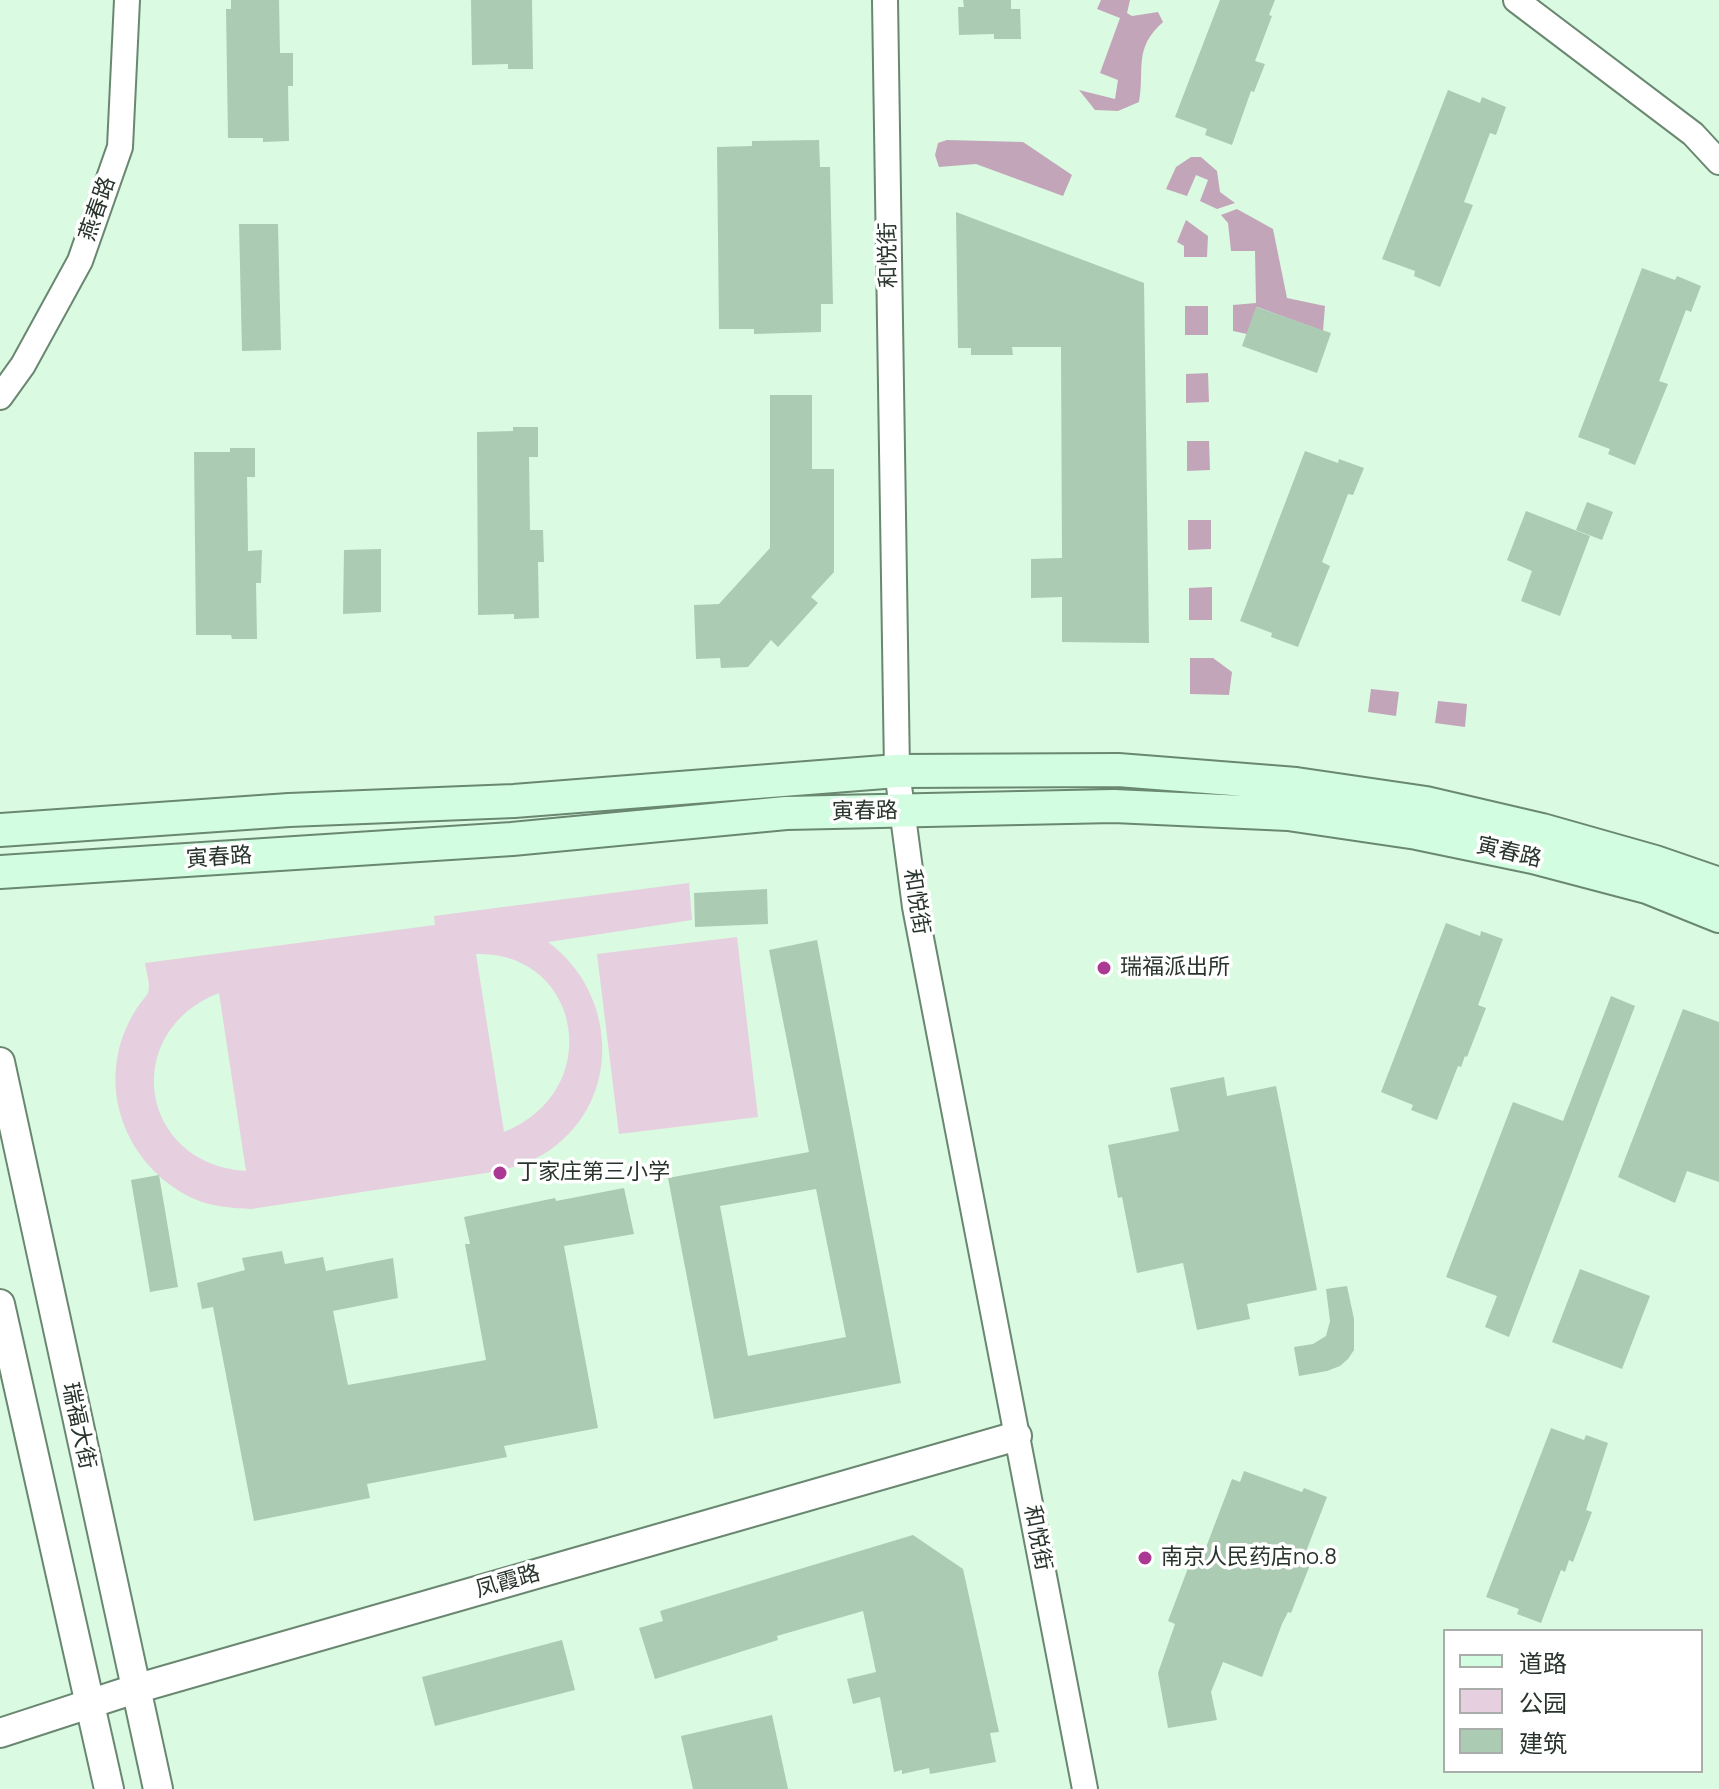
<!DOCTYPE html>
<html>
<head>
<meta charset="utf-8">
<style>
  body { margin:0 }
  #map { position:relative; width:1719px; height:1789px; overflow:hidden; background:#dafae1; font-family:Manrope,"Noto Sans SC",sans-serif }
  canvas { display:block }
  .legend { position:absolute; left:1443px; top:1629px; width:260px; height:144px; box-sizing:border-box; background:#fff; border:2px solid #a9aeab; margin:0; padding:10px 14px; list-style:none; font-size:24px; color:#29352c }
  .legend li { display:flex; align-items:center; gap:16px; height:40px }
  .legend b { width:40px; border:2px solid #a9aeab }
</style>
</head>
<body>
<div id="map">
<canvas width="1719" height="1789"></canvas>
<ul class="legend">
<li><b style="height:10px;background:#d2fde0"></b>道路</li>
<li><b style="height:22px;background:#e6cfdf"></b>公园</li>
<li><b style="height:22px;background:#accbb3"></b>建筑</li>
</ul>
</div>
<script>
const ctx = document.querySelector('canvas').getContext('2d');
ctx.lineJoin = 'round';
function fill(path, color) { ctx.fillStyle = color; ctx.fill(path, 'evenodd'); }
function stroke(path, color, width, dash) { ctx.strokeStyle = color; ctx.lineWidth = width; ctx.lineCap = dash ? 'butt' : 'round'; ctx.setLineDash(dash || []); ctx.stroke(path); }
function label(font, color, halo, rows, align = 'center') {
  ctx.font = font + ' Manrope,"Noto Sans SC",sans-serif'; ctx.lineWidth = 7; ctx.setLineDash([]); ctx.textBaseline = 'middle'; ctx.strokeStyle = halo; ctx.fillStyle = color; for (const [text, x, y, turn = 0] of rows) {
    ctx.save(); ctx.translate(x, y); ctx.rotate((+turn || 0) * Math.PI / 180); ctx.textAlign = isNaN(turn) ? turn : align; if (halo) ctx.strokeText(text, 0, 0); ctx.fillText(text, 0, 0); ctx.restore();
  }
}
fill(new Path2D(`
  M 689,883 L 692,920 L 548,942 C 617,993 623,1099 550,1150 C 531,1163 509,1169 486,1173 L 251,1209 C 234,1208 218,1207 202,1202 C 143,1180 105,1117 118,1054 C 121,1038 128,1022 137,1008 C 140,1003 145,998 148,993 C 151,985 146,971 145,963 L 435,925 L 434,916 ZM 476,954 C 580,950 608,1090 504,1132 ZM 219,993 L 246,1171 C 138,1164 120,1031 219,993 Z
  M 737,937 L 758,1117 L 619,1134 L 597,954 Z`), '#e6cfdf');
fill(new Path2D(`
  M 1101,0 L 1130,0 L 1127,13 L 1132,16 L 1158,12 L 1163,22 C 1133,49 1145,68 1139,102 L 1118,111 L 1095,110 L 1079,90 L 1115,99 L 1118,80 L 1100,73 L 1120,18 L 1097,9 Z
  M 947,140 L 1023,142 L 1072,175 L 1063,196 L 976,164 L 939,167 L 935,155 L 938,143 Z
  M 1191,157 L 1201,157 L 1217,171 L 1220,192 L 1235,203 L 1217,209 L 1200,201 L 1208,180 L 1196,175 L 1187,196 L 1166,189 L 1176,167 Z
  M 1237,209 L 1273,229 L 1287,298 L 1325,306 L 1323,331 L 1257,307 L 1247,334 L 1233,331 L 1233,305 L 1256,303 L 1255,251 L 1231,251 L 1228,223 L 1221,215 Z
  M 1186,220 L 1208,236 L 1207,257 L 1184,257 L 1184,246 L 1177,242 Z
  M 1185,306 L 1208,306 L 1208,335 L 1185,335 Z
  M 1208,373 L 1209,402 L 1186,403 L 1186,374 Z
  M 1187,441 L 1209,441 L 1210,470 L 1187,471 Z
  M 1188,520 L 1211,520 L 1211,549 L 1188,550 Z
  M 1212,587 L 1212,620 L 1189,620 L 1189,588 Z
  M 1190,658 L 1213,658 L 1232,672 L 1229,695 L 1190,694 Z
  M 1371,689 L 1399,692 L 1396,716 L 1368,712 Z
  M 1438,701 L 1467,704 L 1465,727 L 1435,723 Z`), '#c3a5ba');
fill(new Path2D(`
  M 231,0 L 279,0 L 280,53 L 293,53 L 293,86 L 288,86 L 289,141 L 263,142 L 263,138 L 228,138 L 226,9 L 231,9 Z
  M 471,0 L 532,0 L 533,69 L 508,69 L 508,64 L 472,65 Z
  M 963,0 L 1011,0 L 1011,9 L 1020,9 L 1021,39 L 994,39 L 994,34 L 959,35 L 958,7 L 964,7 Z
  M 1220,0 L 1275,0 L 1269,15 L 1272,16 L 1255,61 L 1265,64 L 1254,92 L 1251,91 L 1232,145 L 1205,135 L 1207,129 L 1175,117 Z
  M 1448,90 L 1480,103 L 1482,97 L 1506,107 L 1496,135 L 1490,133 L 1464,202 L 1473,205 L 1440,287 L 1414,276 L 1415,271 L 1382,259 Z
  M 819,140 L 820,167 L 830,167 L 833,304 L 821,304 L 821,332 L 754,334 L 754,329 L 719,329 L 717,147 L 752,146 L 752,141 Z
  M 956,212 L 1144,283 L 1149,643 L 1062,642 L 1062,597 L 1031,598 L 1031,559 L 1062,558 L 1061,347 L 1012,347 L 1013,355 L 971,355 L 971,348 L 958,348 Z
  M 239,224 L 278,224 L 281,350 L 242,351 Z
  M 1642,268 L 1675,280 L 1677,276 L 1701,286 L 1691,312 L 1686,310 L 1659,381 L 1668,384 L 1635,465 L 1608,454 L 1610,449 L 1578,437 Z
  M 1256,307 L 1331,333 L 1317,373 L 1242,346 Z
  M 770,395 L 812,395 L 812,469 L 834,469 L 834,572 L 811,597 L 818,603 L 778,647 L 771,640 L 748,667 L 721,668 L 720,658 L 696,659 L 694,605 L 719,604 L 770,548 Z
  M 513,427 L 538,427 L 538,457 L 529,457 L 530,530 L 543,530 L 544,562 L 538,562 L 539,618 L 514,619 L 514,614 L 478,615 L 477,432 L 513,431 Z
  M 230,448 L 255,448 L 255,477 L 247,477 L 248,551 L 262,550 L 261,583 L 256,583 L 257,639 L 232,639 L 231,635 L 196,635 L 194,452 L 230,452 Z
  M 1305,451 L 1338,463 L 1339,459 L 1364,468 L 1353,495 L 1348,494 L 1322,562 L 1330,566 L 1298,647 L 1271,637 L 1272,633 L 1240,621 Z
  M 1587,502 L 1613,512 L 1602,540 L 1576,530 Z
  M 1526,511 L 1590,536 L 1560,616 L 1521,601 L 1532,571 L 1507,560 Z
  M 381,549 L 381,612 L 343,614 L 344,550 Z
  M 767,889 L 768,924 L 695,927 L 694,893 Z
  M 1446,923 L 1480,936 L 1481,931 L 1503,939 L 1478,1005 L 1486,1008 L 1467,1057 L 1465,1056 L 1461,1067 L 1458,1066 L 1437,1120 L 1411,1110 L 1413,1105 L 1381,1092 Z
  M 817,940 L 901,1383 L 714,1419 L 668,1178 L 809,1152 L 769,950 ZM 816,1189 L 846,1337 L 748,1356 L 720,1206 Z
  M 1611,996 L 1635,1006 L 1509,1337 L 1485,1327 L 1497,1296 L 1446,1277 L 1513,1102 L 1563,1121 Z
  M 1683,1009 L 1719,1022 L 1719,1182 L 1687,1171 L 1675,1203 L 1618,1177 Z
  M 1224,1077 L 1227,1096 L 1276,1086 L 1317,1290 L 1247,1304 L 1250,1319 L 1197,1330 L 1183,1263 L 1137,1273 L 1122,1197 L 1118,1198 L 1108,1145 L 1179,1131 L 1170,1088 Z
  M 159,1175 L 178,1287 L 150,1292 L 131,1180 Z
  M 624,1188 L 634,1234 L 564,1246 L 598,1428 L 504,1446 L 507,1457 L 367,1484 L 370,1498 L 254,1521 L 213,1307 L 202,1309 L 197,1283 L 245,1270 L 242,1258 L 282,1251 L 285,1264 L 323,1257 L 326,1271 L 393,1258 L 398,1298 L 333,1311 L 348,1385 L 486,1360 L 465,1244 L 470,1244 L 464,1217 L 555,1198 L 556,1201 Z
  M 1580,1269 L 1650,1296 L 1622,1369 L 1552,1342 Z
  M 1347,1286 L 1354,1319 L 1354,1350 L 1348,1359 L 1340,1366 L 1327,1371 L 1299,1376 L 1294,1347 L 1313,1344 L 1326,1336 L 1330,1321 L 1326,1289 Z
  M 1551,1428 L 1584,1440 L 1586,1435 L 1608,1443 L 1586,1510 L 1592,1512 L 1573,1562 L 1569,1560 L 1565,1572 L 1561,1570 L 1541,1623 L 1517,1614 L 1519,1609 L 1486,1597 Z
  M 1244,1471 L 1302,1492 L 1304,1488 L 1327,1497 L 1302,1562 L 1310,1565 L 1291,1613 L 1288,1612 L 1282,1624 L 1262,1677 L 1223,1662 L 1211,1692 L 1217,1720 L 1168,1728 L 1158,1673 L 1175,1624 L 1168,1621 L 1196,1547 L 1205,1550 L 1232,1479 L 1240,1482 Z
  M 913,1535 L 963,1569 L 999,1732 L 990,1733 L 996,1762 L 930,1774 L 929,1768 L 902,1774 L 902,1770 L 894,1772 L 880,1697 L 853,1704 L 847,1679 L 876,1672 L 863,1611 L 777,1636 L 778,1640 L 655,1679 L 639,1628 L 663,1621 L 660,1611 Z
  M 562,1640 L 575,1690 L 435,1726 L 422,1677 Z
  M 772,1715 L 788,1789 L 693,1789 L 681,1736 Z`), '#accbb3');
const minor = new Path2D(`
  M 885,0 L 897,771 L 915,907 L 1085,1789
  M 1516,0 L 1693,134 L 1719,162
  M 0,397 L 23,365 L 80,261 L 120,147 L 127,0`);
const tertiary = new Path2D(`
  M 0,1062 L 158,1789
  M 0,1304 L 109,1789
  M 0,1733 L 135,1689 L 1017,1436`);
const secondary = new Path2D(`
  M 0,830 L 289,810 L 514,801 L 897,771 L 1118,770 L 1296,784 L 1426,803 L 1542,830 L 1655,862 L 1719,884
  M 0,872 L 512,839 L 786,813 L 1114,806 L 1288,814 L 1417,833 L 1533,857 L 1647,887 L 1719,916`);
stroke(minor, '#6a8771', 28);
stroke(tertiary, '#6a8771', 32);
stroke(secondary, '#6a8771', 36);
stroke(minor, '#fff', 24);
stroke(tertiary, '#fff', 28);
stroke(secondary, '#d2fde0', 32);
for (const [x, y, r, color] of [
  [1104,968,8,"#ab3892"],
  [500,1173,8,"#ab3892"],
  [1145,1558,8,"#ab3892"]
]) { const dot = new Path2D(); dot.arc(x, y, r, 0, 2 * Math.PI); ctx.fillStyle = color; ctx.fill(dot); stroke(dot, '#fff', 3); }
label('22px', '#29352c', '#fff', [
  ["燕春路",98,209,-71],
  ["和悦街",889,255,-91],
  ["寅春路",865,812,-1],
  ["寅春路",1509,853,13],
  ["寅春路",219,858,-4],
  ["和悦街",916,902,81],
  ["瑞福大街",78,1426,78],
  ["和悦街",1037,1538,79],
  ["凤霞路",508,1582,-16]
]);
label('22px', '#29352c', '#fff', [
  ["瑞福派出所",1120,968],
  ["丁家庄第三小学",516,1173],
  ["南京人民药店no.8",1161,1558]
], 'left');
</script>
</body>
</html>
